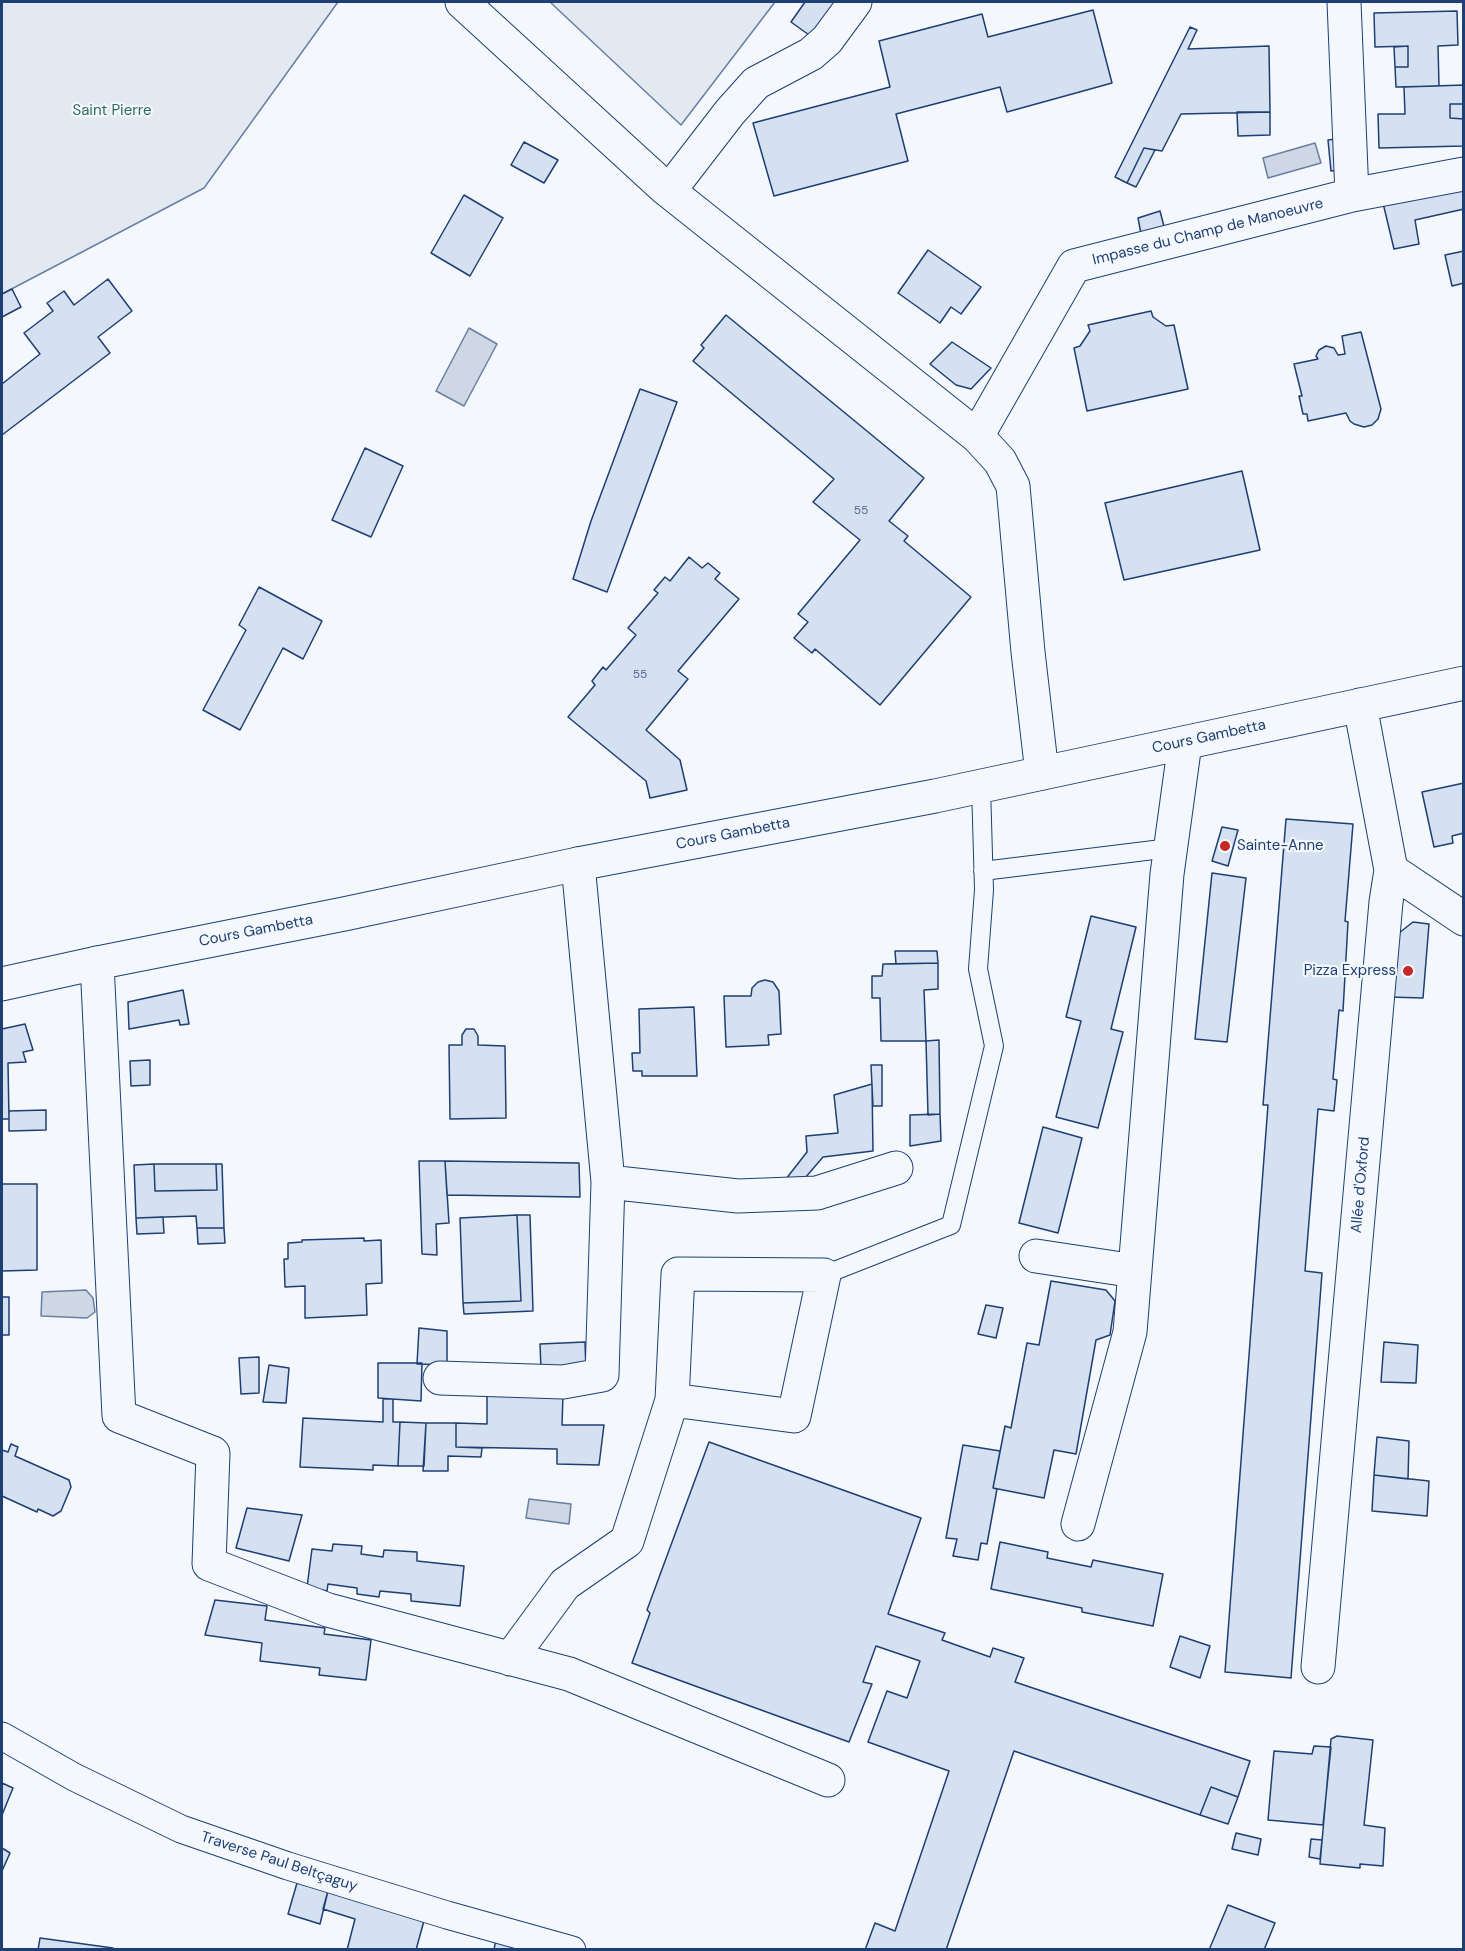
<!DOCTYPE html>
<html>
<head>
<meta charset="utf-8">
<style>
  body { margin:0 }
  #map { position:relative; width:1465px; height:1951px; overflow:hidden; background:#f4f7fb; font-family:"DM Sans",sans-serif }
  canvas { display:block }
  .frame { position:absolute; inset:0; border:3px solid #1d3f73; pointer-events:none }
</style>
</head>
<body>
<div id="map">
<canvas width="1465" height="1951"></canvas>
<div class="frame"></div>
</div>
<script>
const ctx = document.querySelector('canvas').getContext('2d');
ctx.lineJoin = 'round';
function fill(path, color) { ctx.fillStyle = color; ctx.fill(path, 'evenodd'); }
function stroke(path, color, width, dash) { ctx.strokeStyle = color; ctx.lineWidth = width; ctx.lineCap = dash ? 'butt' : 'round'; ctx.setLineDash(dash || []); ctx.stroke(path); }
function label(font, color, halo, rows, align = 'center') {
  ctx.font = font + ' "DM Sans",sans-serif'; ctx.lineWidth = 4.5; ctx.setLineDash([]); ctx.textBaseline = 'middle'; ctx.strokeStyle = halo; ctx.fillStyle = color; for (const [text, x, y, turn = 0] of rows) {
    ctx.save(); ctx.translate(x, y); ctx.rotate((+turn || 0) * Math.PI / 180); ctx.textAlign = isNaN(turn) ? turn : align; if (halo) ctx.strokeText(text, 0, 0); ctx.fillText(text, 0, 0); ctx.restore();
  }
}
const green = new Path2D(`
  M 2,2 L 338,2 L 204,188 L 2,294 Z
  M 550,2 L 775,2 L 681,125 Z`);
fill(green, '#e3e9f0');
stroke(green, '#687fa3', 1.5);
const water = new Path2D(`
  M 1315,143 L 1321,163 L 1268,178 L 1263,158 Z
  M 469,328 L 497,344 L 464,406 L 436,391 Z
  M 86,1290 L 93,1298 L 95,1312 L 87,1318 L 41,1316 L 42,1292 Z
  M 529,1499 L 571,1504 L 569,1524 L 526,1518 Z`);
fill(water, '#cfd7e4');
stroke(water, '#687fa3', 1.5);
const building = new Path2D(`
  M 805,2 L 844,2 L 816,40 L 791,22 Z
  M 1093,10 L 1112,83 L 1007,112 L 1000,87 L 896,114 L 908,161 L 774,196 L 753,123 L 890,87 L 879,41 L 982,14 L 988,37 Z
  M 1457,11 L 1458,45 L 1438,46 L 1439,86 L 1396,87 L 1395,67 L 1408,67 L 1408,46 L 1375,47 L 1374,13 Z
  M 1190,27 L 1197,30 L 1188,49 L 1269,46 L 1270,112 L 1181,114 L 1162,151 L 1144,148 L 1127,183 L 1115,177 Z
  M 1408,46 L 1408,67 L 1395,67 L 1394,47 Z
  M 1464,85 L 1464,104 L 1450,104 L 1450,118 L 1464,119 L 1464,146 L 1379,148 L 1378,114 L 1405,114 L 1404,87 Z
  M 1450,104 L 1464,104 L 1464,119 L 1450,118 Z
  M 1237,112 L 1270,112 L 1270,135 L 1238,136 Z
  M 1344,138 L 1345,170 L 1331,171 L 1328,140 Z
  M 524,142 L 558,160 L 544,183 L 511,165 Z
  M 1144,148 L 1155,150 L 1136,187 L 1127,183 Z
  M 1464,186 L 1464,209 L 1415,220 L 1419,244 L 1394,249 L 1383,203 Z
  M 464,195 L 503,218 L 470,276 L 431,253 Z
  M 1160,211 L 1166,234 L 1142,239 L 1138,218 Z
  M 928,250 L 981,287 L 961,314 L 951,307 L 940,323 L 898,293 Z
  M 1464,251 L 1464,283 L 1452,286 L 1445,255 Z
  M 108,279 L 132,311 L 98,337 L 110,353 L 2,435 L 2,384 L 40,354 L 24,333 L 53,311 L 47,303 L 64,291 L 74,305 Z
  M 12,289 L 21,307 L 2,317 L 2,294 Z
  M 1151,311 L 1153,317 L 1166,326 L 1174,325 L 1188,389 L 1087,411 L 1074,348 L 1080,346 L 1090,331 L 1088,325 Z
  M 726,315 L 924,478 L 889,521 L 908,536 L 904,541 L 971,597 L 880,705 L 815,649 L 812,653 L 794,638 L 808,622 L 798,614 L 860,540 L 813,502 L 834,479 L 693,361 L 704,348 L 701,345 Z
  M 1361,332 L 1381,409 L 1378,419 L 1372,425 L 1364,427 L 1354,424 L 1350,421 L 1346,413 L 1308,421 L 1307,414 L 1303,414 L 1299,396 L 1302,396 L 1294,364 L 1318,359 L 1316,356 L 1319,350 L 1326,346 L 1334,348 L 1338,355 L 1345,354 L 1342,336 Z
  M 952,342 L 991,368 L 971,389 L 956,385 L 930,364 Z
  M 640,389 L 677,402 L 607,592 L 573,579 L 591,521 Z
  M 365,448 L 403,466 L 371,537 L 332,520 Z
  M 1242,471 L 1260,550 L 1124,580 L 1105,503 Z
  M 689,557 L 702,568 L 708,563 L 720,573 L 715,579 L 739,599 L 678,671 L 688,679 L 646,730 L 680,760 L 687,790 L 650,798 L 646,781 L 568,717 L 595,685 L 592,681 L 603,667 L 606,670 L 636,635 L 628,628 L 658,593 L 654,590 L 665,577 L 670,581 Z
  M 259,587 L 322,621 L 303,659 L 283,648 L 240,730 L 203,710 L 246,630 L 239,625 Z
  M 1464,783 L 1464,833 L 1452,836 L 1453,843 L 1434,847 L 1422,792 Z
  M 1286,819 L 1353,824 L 1345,921 L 1348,922 L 1343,1011 L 1339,1010 L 1333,1079 L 1337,1080 L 1334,1111 L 1318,1109 L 1305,1271 L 1322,1273 L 1291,1678 L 1225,1672 L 1268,1105 L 1263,1105 Z
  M 1222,827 L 1238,830 L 1228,866 L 1212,861 Z
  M 1212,873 L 1246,878 L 1227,1042 L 1195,1039 Z
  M 1091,916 L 1136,927 L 1111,1029 L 1123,1032 L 1098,1128 L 1056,1117 L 1081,1021 L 1066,1017 Z
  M 1413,922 L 1429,924 L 1423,998 L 1389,997 L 1399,933 Z
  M 895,951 L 937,951 L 938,963 L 896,964 Z
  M 938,963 L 938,989 L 924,990 L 926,1041 L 881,1041 L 880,998 L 872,998 L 872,976 L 882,976 L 883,964 Z
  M 765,980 L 773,982 L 779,991 L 781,1034 L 768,1035 L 769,1045 L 726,1047 L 724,996 L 751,996 L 752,988 L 758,982 Z
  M 183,990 L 189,1024 L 180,1025 L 179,1020 L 129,1029 L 128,1002 Z
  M 694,1007 L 697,1076 L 642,1076 L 642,1071 L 633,1071 L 632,1053 L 640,1053 L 639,1009 Z
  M 25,1024 L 33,1050 L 23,1052 L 26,1062 L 8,1063 L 9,1119 L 2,1119 L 2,1029 Z
  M 466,1029 L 474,1029 L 478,1036 L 478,1045 L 505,1046 L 506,1118 L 450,1119 L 449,1045 L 462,1045 L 462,1035 Z
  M 939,1040 L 940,1114 L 928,1115 L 926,1041 Z
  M 150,1060 L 150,1085 L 131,1086 L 130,1061 Z
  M 871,1065 L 882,1065 L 882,1106 L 873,1106 Z
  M 872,1084 L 873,1151 L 823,1157 L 799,1185 L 782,1184 L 807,1152 L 806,1136 L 838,1133 L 834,1095 Z
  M 46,1110 L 46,1130 L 9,1131 L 9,1111 Z
  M 940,1114 L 941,1141 L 910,1146 L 910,1115 Z
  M 1043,1127 L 1082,1138 L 1058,1233 L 1019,1223 Z
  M 419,1161 L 445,1161 L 449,1223 L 436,1224 L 437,1255 L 422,1254 Z
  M 445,1161 L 579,1163 L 580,1197 L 447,1195 Z
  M 154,1164 L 216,1164 L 217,1190 L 155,1191 Z
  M 154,1164 L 155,1191 L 217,1190 L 216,1164 L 222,1164 L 224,1228 L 197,1228 L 196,1216 L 136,1218 L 134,1165 Z
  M 2,1184 L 37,1184 L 37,1270 L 2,1271 Z
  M 517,1215 L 521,1301 L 463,1303 L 460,1218 Z
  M 517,1215 L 530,1215 L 533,1311 L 464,1314 L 463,1303 L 521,1301 Z
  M 163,1217 L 164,1233 L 137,1234 L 136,1218 Z
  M 197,1228 L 224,1228 L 225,1243 L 198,1244 Z
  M 364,1238 L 364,1241 L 381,1240 L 382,1283 L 366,1284 L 367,1315 L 305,1318 L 305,1286 L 285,1287 L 284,1259 L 288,1259 L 288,1243 L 302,1242 L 302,1240 Z
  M 1051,1281 L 1106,1290 L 1115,1301 L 1110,1335 L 1096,1340 L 1076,1454 L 1054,1450 L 1044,1498 L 993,1488 L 1005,1426 L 1011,1428 L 1027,1343 L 1039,1345 Z
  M 2,1297 L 9,1297 L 9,1335 L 2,1335 Z
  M 986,1305 L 1003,1308 L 996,1338 L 978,1334 Z
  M 419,1328 L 447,1331 L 447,1365 L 417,1364 Z
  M 585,1342 L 586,1371 L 541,1369 L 540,1344 Z
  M 1384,1342 L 1418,1345 L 1416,1383 L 1381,1382 Z
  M 259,1357 L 259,1393 L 241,1394 L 239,1358 Z
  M 378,1363 L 422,1363 L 421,1401 L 378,1398 Z
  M 269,1365 L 289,1368 L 286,1403 L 263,1402 Z
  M 487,1393 L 563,1395 L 562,1425 L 604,1425 L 599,1465 L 557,1464 L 557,1449 L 456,1447 L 456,1423 L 487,1424 Z
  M 383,1399 L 393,1399 L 393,1422 L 400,1422 L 398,1466 L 373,1465 L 373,1470 L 300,1467 L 303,1418 L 383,1422 Z
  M 400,1422 L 426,1423 L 424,1466 L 398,1466 Z
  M 426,1423 L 456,1423 L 456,1447 L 482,1448 L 481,1457 L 448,1456 L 448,1471 L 423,1471 Z
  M 1377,1437 L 1409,1441 L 1408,1479 L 1374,1475 Z
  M 709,1442 L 921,1518 L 888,1614 L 945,1633 L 942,1640 L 990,1657 L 993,1648 L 1024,1658 L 1015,1682 L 1250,1761 L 1238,1797 L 1211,1787 L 1200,1815 L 1014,1751 L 946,1950 L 865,1950 L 875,1923 L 895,1931 L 949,1771 L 868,1742 L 887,1691 L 907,1698 L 920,1661 L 876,1646 L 863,1682 L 872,1684 L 849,1742 L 632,1663 L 650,1613 L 647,1610 Z
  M 11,1444 L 18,1447 L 15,1456 L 69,1480 L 71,1487 L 61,1511 L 53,1516 L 38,1509 L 37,1512 L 2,1496 L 2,1450 L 8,1452 Z
  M 963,1445 L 1000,1451 L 993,1488 L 997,1489 L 987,1544 L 981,1543 L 978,1560 L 953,1556 L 957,1539 L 946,1538 Z
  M 1374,1475 L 1429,1481 L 1427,1516 L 1372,1511 Z
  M 247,1508 L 302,1515 L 289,1561 L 236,1548 Z
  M 1000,1542 L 1048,1552 L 1047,1558 L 1091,1567 L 1093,1560 L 1163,1574 L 1153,1626 L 1082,1612 L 1082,1608 L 991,1589 Z
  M 333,1544 L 362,1546 L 361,1554 L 383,1557 L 384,1550 L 417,1552 L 417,1561 L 464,1566 L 460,1606 L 411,1601 L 411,1594 L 380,1591 L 379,1597 L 357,1594 L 357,1588 L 328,1584 L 327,1591 L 307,1587 L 312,1549 L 332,1551 Z
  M 215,1600 L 267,1606 L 265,1620 L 325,1628 L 324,1634 L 371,1640 L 366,1680 L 319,1675 L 320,1668 L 260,1661 L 262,1643 L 205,1635 Z
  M 1180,1636 L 1210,1646 L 1200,1678 L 1170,1667 Z
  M 1337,1736 L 1373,1740 L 1364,1825 L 1385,1828 L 1383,1866 L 1360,1864 L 1360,1868 L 1320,1864 L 1331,1739 Z
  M 1314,1746 L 1331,1747 L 1323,1825 L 1268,1820 L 1274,1751 L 1312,1754 Z
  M 2,1783 L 13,1788 L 2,1815 Z
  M 1211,1787 L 1238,1797 L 1228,1824 L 1200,1815 Z
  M 1236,1833 L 1261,1839 L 1258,1855 L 1232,1849 Z
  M 1311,1839 L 1322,1840 L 1320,1859 L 1309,1857 Z
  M 2,1848 L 10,1853 L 2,1871 Z
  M 297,1883 L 328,1891 L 320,1924 L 288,1914 Z
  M 328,1891 L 425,1917 L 416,1950 L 347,1950 L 355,1919 L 323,1909 Z
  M 1228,1905 L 1275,1923 L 1264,1950 L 1209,1950 Z
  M 40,1938 L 113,1948 L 113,1950 L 38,1950 Z
  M 496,1938 L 527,1950 L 494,1950 Z`);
fill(building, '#d5e0f0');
stroke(building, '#1d3f73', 1.5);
const service = new Path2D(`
  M 983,871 L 1170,848
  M 824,1275 L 951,1225 L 994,1046 L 978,969 L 984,890 L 981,786`);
const pedestrian = new Path2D(`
  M 2,1736 L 74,1777 L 181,1829 L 288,1866 L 447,1915 L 572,1950`);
const minor = new Path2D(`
  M 1344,2 L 1352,195
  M 669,191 L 730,112 L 756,83 L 811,54 L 827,40 L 855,2
  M 977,436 L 1074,266 L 1352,195 L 1464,174
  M 1391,870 L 1464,919
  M 97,963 L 119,1416 L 213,1453 L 209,1564 L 328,1610 L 569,1674 L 828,1780
  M 608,1182 L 738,1196 L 817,1193 L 896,1168
  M 1036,1256 L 1135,1271
  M 678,1274 L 824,1275 L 794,1416 L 672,1400 Z
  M 440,1378 L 563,1382 L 602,1375 L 608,1182 L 578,864
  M 1078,1524 L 1130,1332 L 1167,874 L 1185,743
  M 510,1659 L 565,1584 L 627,1541 L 672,1400
  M 1318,1667 L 1386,902 L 1391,870 L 1360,705`);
const secondary = new Path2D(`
  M 462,2 L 665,188 L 977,436 L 1000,461 L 1013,486 L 1028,652 L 1042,773`);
const primary = new Path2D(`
  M 2,984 L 97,963 L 344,914 L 578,864 L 935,796 L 1464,683`);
stroke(service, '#1d3f73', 20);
stroke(pedestrian, '#1d3f73', 29);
stroke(minor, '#1d3f73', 35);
stroke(secondary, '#1d3f73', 35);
stroke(primary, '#1d3f73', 35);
stroke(service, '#f4f7fb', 18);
stroke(pedestrian, '#f4f7fb', 27);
stroke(minor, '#f4f7fb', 33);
stroke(secondary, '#f4f7fb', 33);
stroke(primary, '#f4f7fb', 33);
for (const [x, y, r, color] of [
  [1225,846,6,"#c62828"],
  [1408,971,6,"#c62828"]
]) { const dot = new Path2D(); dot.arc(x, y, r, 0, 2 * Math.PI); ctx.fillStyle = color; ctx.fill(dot); stroke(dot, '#f4f7fb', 2); }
label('12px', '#4b6792', null, [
  ["55",861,511],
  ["55",640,675]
]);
label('15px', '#2c6c60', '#f4f7fb', [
  ["Saint Pierre",112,111]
]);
label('15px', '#1d3f73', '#f4f7fb', [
  ["Impasse du Champ de Manoeuvre",1208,232,-14],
  ["Cours Gambetta",1209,737,-12],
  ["Cours Gambetta",733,834,-11],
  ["Cours Gambetta",256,931,-11],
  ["Allée d'Oxford",1361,1185,-85],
  ["Traverse Paul Beltçaguy",279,1862,18]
]);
label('15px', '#1d3f73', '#f4f7fb', [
  ["Sainte-Anne",1237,846],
  ["Pizza Express",1396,971,"right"]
], 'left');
</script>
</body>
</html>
